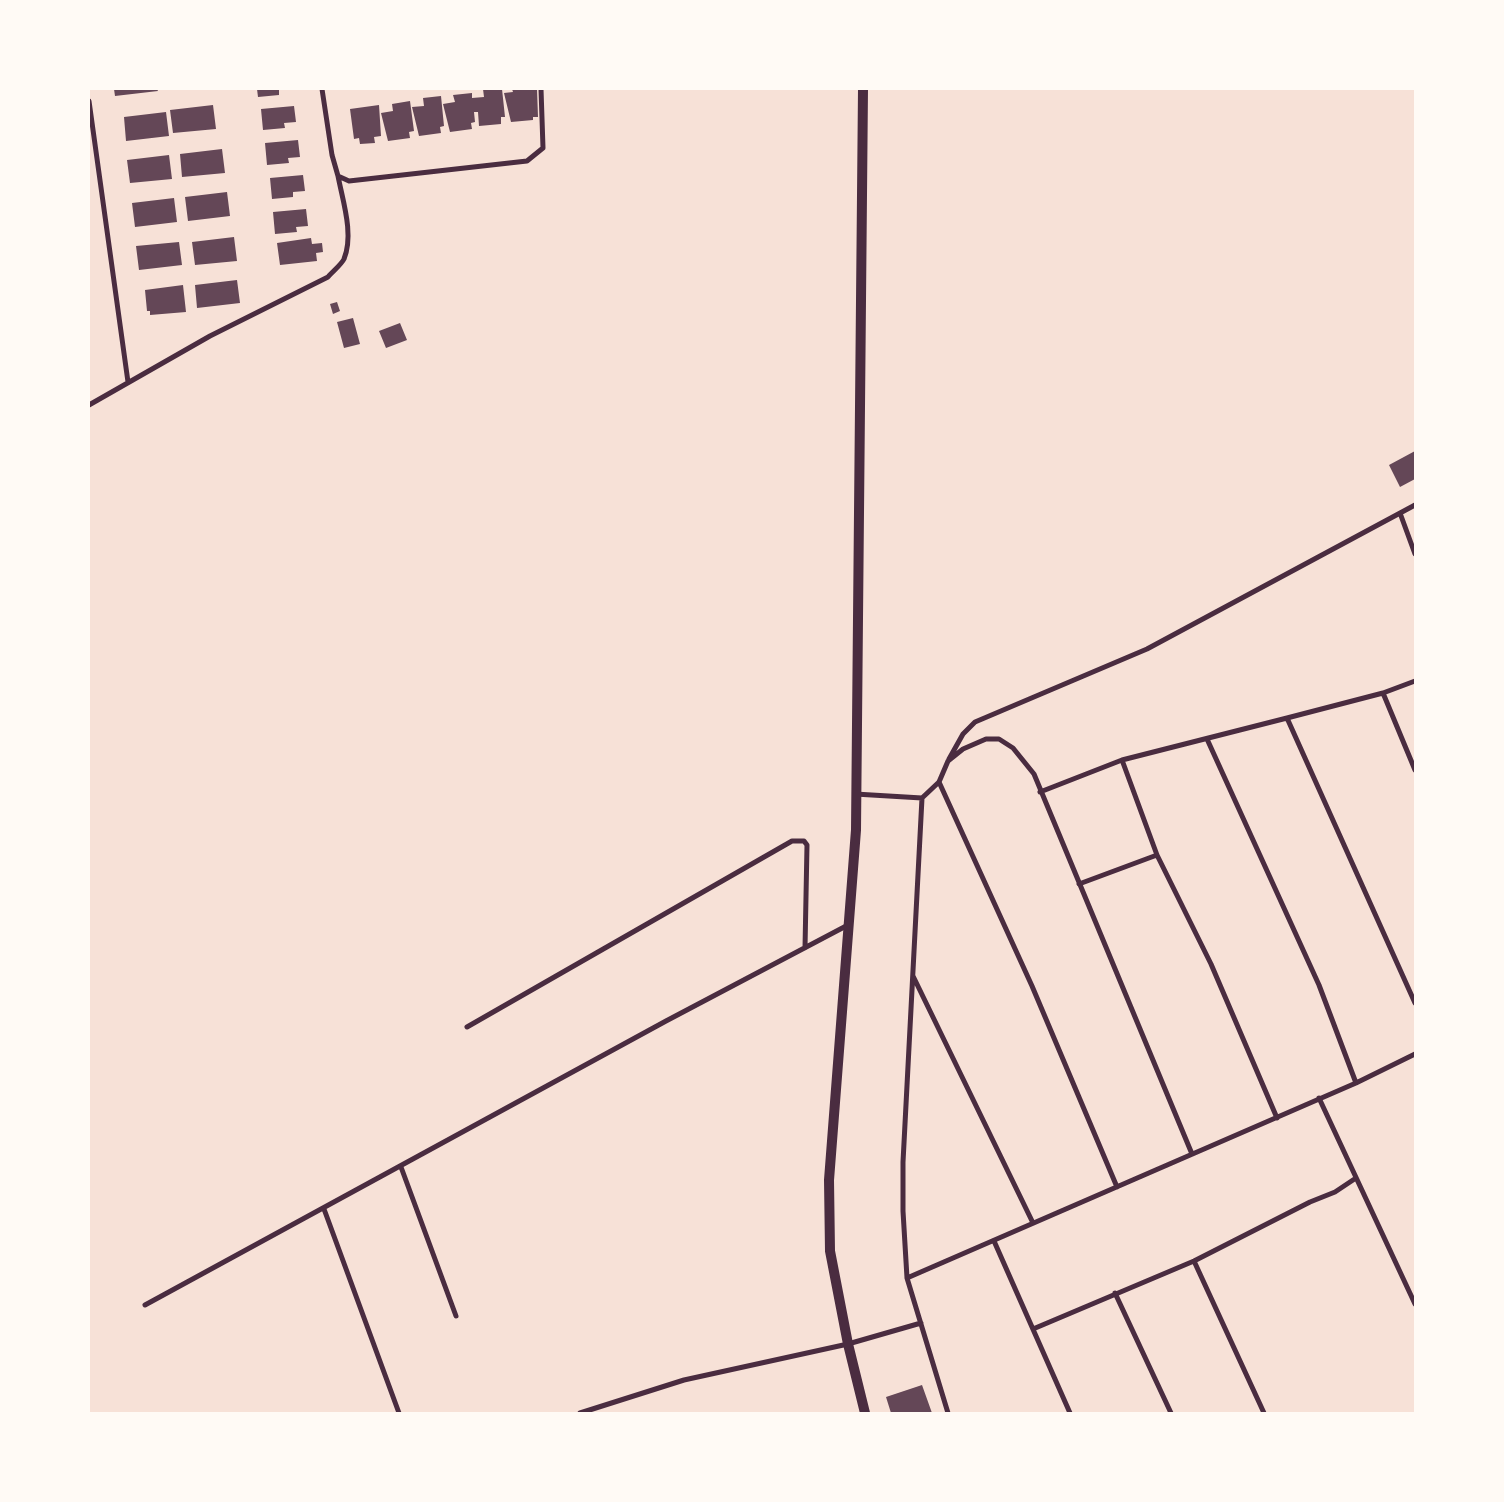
<!DOCTYPE html>
<html>
<head>
<meta charset="utf-8">
<style>
  body { margin:0 }
  #map { position:relative; width:1504px; height:1502px; overflow:hidden; background:#f7e1d7; font-family:Ubuntu,sans-serif }
  canvas { display:block }
  .frame { position:absolute; inset:0; border:90px solid #fffaf5; pointer-events:none }
</style>
</head>
<body>
<div id="map">
<canvas width="1504" height="1502"></canvas>
<div class="frame"></div>
</div>
<script>
const ctx = document.querySelector('canvas').getContext('2d');
ctx.lineJoin = 'round';
function fill(path, color) { ctx.fillStyle = color; ctx.fill(path, 'evenodd'); }
function stroke(path, color, width, dash) { ctx.strokeStyle = color; ctx.lineWidth = width; ctx.lineCap = dash ? 'butt' : 'round'; ctx.setLineDash(dash || []); ctx.stroke(path); }
fill(new Path2D(`
  M 114,89 L 157,89 L 158,91 L 115,96 Z
  M 257,89 L 279,89 L 279,95 L 258,97 Z
  M 483,89 L 502,89 L 505,117 L 501,117 L 501,124 L 479,126 L 478,112 L 474,112 L 475,122 L 471,123 L 472,129 L 450,132 L 443,104 L 455,102 L 453,95 L 472,93 L 472,98 L 484,97 Z
  M 512,89 L 537,89 L 538,117 L 533,117 L 533,120 L 511,122 L 504,93 L 513,92 Z
  M 441,96 L 444,126 L 440,127 L 441,133 L 419,136 L 412,107 L 424,106 L 423,98 Z
  M 410,101 L 414,131 L 409,132 L 410,138 L 388,141 L 381,113 L 393,111 L 392,104 Z
  M 213,105 L 216,129 L 173,133 L 170,110 Z
  M 379,105 L 381,136 L 374,137 L 375,143 L 360,144 L 359,138 L 354,139 L 350,109 Z
  M 294,106 L 296,122 L 284,123 L 285,128 L 263,130 L 261,109 Z
  M 166,112 L 169,136 L 126,141 L 124,117 Z
  M 298,140 L 300,157 L 288,158 L 289,163 L 267,165 L 265,143 Z
  M 222,149 L 225,173 L 182,177 L 180,154 Z
  M 169,155 L 172,179 L 130,183 L 127,160 Z
  M 303,175 L 305,191 L 293,192 L 293,197 L 272,199 L 270,178 Z
  M 227,192 L 230,216 L 188,221 L 185,197 Z
  M 174,198 L 177,222 L 135,227 L 132,203 Z
  M 306,209 L 308,226 L 296,227 L 297,232 L 275,234 L 273,212 Z
  M 234,237 L 237,261 L 195,265 L 192,242 Z
  M 311,238 L 312,244 L 322,243 L 323,252 L 316,253 L 317,261 L 280,265 L 277,243 Z
  M 179,242 L 182,265 L 139,270 L 136,246 Z
  M 237,280 L 240,303 L 197,308 L 195,285 Z
  M 183,285 L 186,312 L 150,315 L 150,311 L 147,311 L 145,290 Z
  M 337,302 L 340,311 L 333,314 L 330,304 Z
  M 353,318 L 360,344 L 344,348 L 337,322 Z
  M 400,323 L 407,340 L 386,348 L 379,331 Z
  M 1415,451 L 1415,479 L 1400,487 L 1389,465 Z
  M 922,1385 L 932,1413 L 891,1413 L 886,1397 Z`), '#644757');
stroke(new Path2D(`
  M 322,89 L 332,155 L 338,176 L 349,181 L 527,161 L 543,148 L 541,89
  M 89,101 L 128,382
  M 89,405 L 210,336 L 328,277 C 333,271 341,265 344,259 C 354,234 343,202 338,176
  M 1400,513 L 1415,554
  M 1383,693 L 1415,770
  M 1287,718 L 1415,1003
  M 1207,739 L 1319,985 L 1356,1083
  M 949,759 L 963,734 L 975,722 L 1147,649 L 1415,505
  M 1122,760 L 1157,855 L 1211,964 L 1277,1118
  M 939,782 L 1032,986 L 1117,1187
  M 1040,792 L 1122,760 L 1287,718 L 1383,693 L 1415,681
  M 855,794 L 922,798
  M 1079,884 L 1157,855
  M 913,976 L 1033,1223
  M 467,1027 L 792,841 L 804,841 L 807,845 L 805,948
  M 1319,1098 L 1415,1304
  M 401,1167 L 456,1316
  M 324,1209 L 399,1413
  M 994,1241 L 1070,1413
  M 1194,1261 L 1264,1413
  M 907,1278 L 1356,1083 L 1415,1054
  M 1115,1293 L 1171,1413
  M 145,1305 L 666,1021 L 848,925
  M 1033,1329 L 1194,1261 L 1310,1202 L 1335,1192 L 1356,1178
  M 580,1413 L 684,1380 L 848,1344 L 921,1323
  M 948,1413 L 907,1278 L 903,1211 L 903,1162 L 922,798 L 939,782 L 948,761 L 963,749 L 986,739 L 999,739 L 1013,748 L 1034,774 L 1192,1154`), '#4a2c40', 5);
stroke(new Path2D(`
  M 863,89 L 856,830 L 829,1180 L 830,1251 L 848,1344 L 865,1413`), '#4a2c40', 10);
</script>
</body>
</html>
